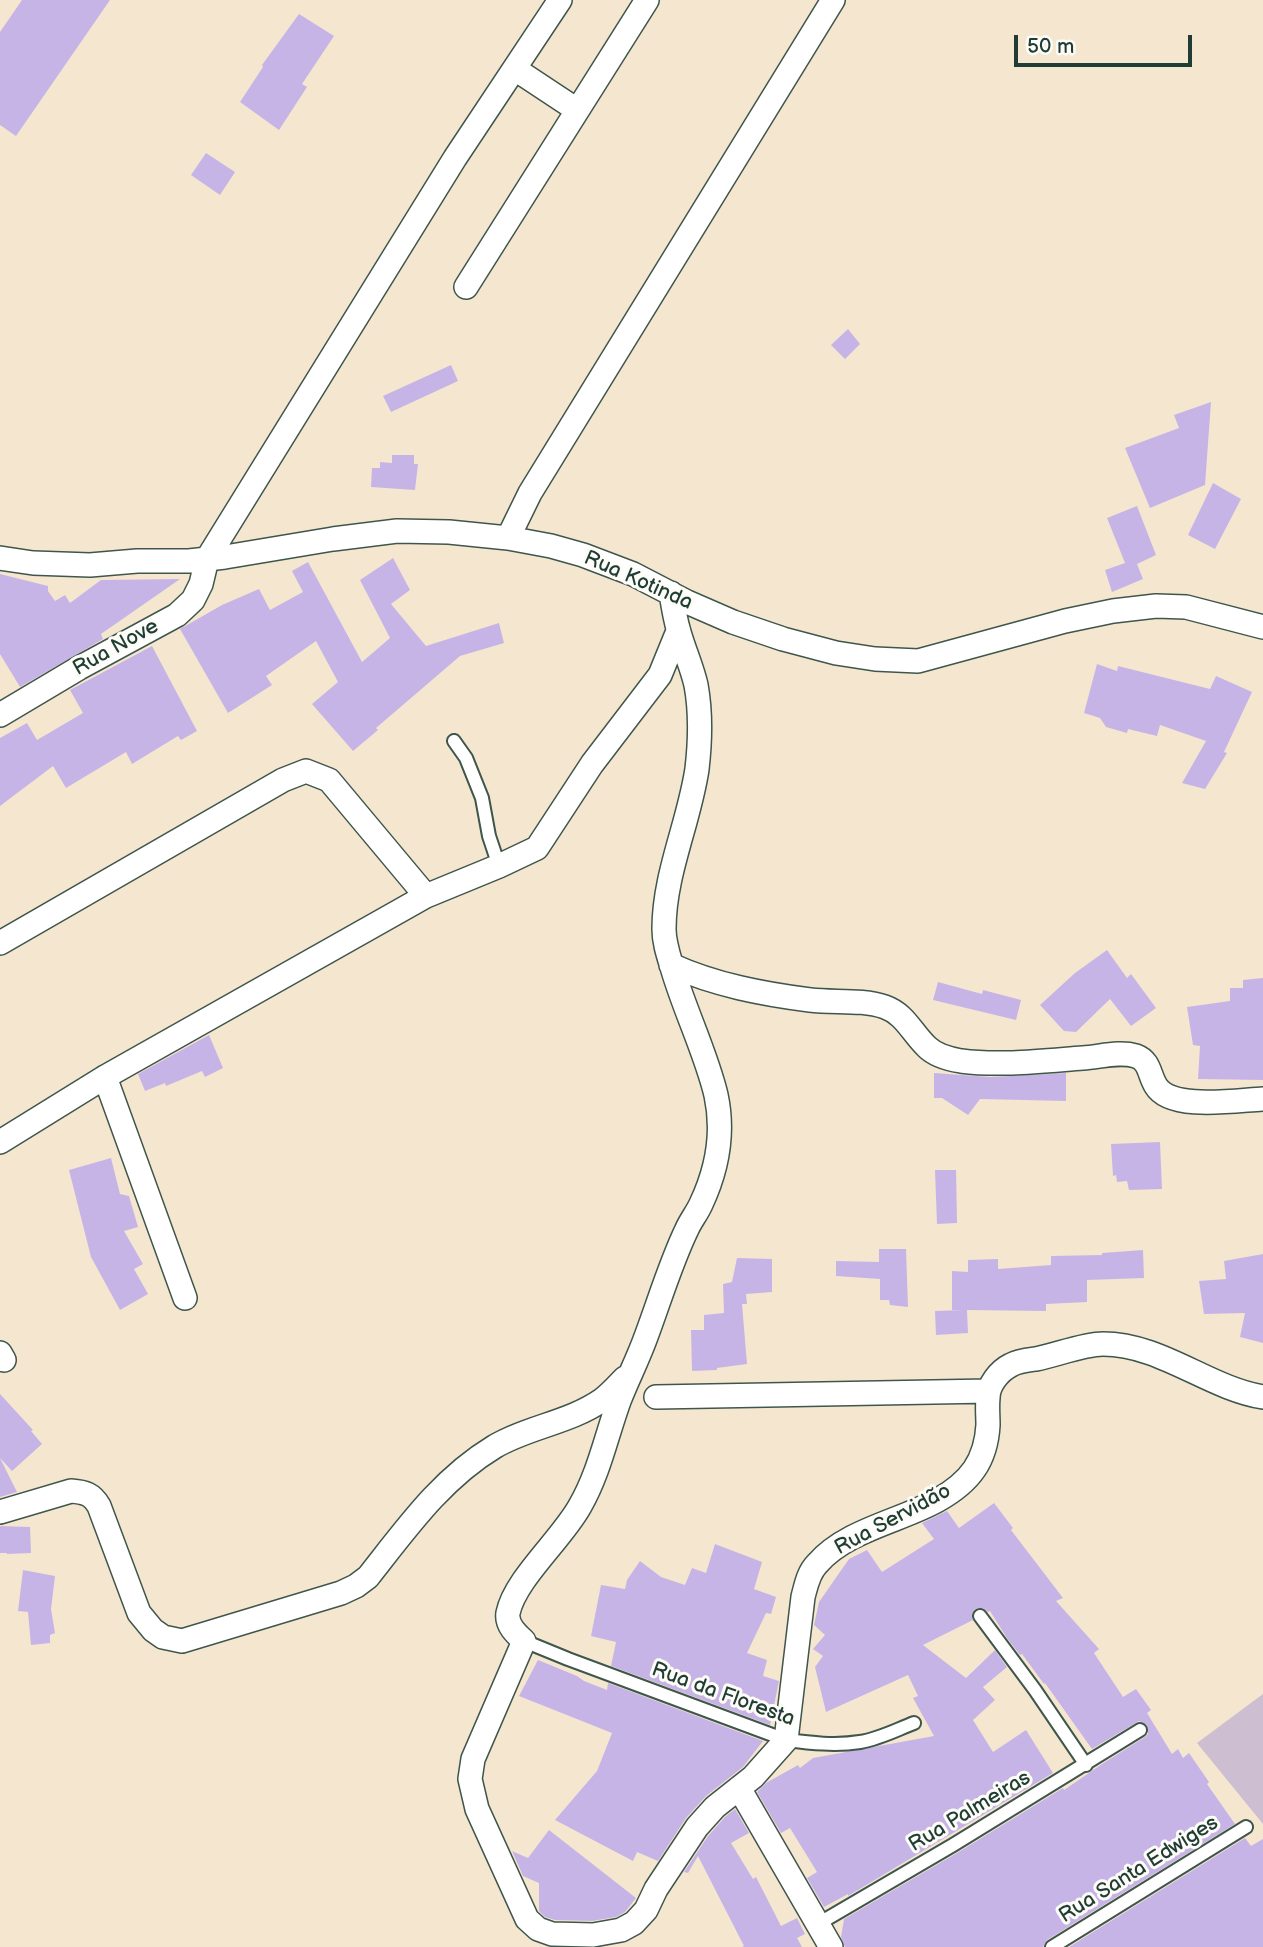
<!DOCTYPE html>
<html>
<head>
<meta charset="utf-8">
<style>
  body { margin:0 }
  #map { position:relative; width:1263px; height:1947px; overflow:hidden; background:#f5e6d0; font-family:"Balsamiq Sans",sans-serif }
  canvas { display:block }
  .scale { position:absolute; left:1014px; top:35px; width:178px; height:32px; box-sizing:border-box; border:4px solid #1f3d34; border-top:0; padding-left:9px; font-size:21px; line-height:24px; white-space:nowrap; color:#1f3d34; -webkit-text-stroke:5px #fdfcf7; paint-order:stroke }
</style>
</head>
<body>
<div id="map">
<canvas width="1263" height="1947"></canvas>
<div class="scale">50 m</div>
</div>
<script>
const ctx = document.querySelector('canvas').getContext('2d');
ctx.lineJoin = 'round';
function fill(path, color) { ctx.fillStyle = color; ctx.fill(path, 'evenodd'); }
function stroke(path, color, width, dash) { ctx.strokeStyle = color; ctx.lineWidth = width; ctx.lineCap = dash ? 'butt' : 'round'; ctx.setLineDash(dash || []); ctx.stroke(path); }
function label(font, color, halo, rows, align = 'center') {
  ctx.font = font + ' "Balsamiq Sans",sans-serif'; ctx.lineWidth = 6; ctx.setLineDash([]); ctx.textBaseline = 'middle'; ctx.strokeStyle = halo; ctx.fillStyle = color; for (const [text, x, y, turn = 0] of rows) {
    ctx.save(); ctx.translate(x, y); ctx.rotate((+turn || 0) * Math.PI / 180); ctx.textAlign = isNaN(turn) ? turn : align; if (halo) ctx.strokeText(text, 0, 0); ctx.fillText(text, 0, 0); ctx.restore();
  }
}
fill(new Path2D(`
  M 1263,1694 L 1263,1824 L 1197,1743 Z`), '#cebed1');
fill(new Path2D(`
  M 22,0 L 110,0 L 16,136 L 0,125 L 0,32 Z
  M 299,14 L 334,36 L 302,84 L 307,87 L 279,130 L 240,102 L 263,67 L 262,65 Z
  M 206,153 L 235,172 L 220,195 L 191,175 Z
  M 848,329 L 860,344 L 845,359 L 831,345 Z
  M 451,365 L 458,381 L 391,412 L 383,396 Z
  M 1211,402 L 1205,485 L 1150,508 L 1125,448 L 1179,428 L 1174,415 Z
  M 392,455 L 414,455 L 414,464 L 418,464 L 415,490 L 371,487 L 372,468 L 380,468 L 380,462 L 392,463 Z
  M 1213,483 L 1241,499 L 1215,549 L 1188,535 Z
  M 1137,506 L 1156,555 L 1137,564 L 1143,579 L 1112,592 L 1105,570 L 1125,563 L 1107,518 Z
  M 393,558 L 410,590 L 391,604 L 426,646 L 499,623 L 504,643 L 460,656 L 376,728 L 378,730 L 353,751 L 312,704 L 338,682 L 316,641 L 266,676 L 272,685 L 228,713 L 180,629 L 222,605 L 259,589 L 270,610 L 303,592 L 292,571 L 308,562 L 362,662 L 390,638 L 360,580 Z
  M 0,574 L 48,586 L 48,591 L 55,601 L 65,595 L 70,603 L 101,580 L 180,579 L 101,634 L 103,639 L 20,687 L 0,654 Z
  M 152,646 L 197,731 L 181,740 L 178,736 L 132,764 L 126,752 L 66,788 L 53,766 L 0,806 L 0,738 L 27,723 L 37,740 L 83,713 L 70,690 Z
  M 1097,664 L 1117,671 L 1118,666 L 1210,689 L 1216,676 L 1252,692 L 1224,752 L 1227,753 L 1205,789 L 1182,783 L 1206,741 L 1160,725 L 1157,736 L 1128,729 L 1127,733 L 1106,727 L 1100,718 L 1084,713 Z
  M 1107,950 L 1127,978 L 1131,974 L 1156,1008 L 1131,1026 L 1110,999 L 1076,1032 L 1064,1031 L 1040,1005 L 1075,973 Z
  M 1263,978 L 1263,1080 L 1198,1079 L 1200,1046 L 1193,1045 L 1187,1007 L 1230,1001 L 1230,988 L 1243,988 L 1243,980 Z
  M 938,982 L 982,994 L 983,990 L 1021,1000 L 1016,1020 L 933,1000 Z
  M 209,1035 L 223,1068 L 205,1077 L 202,1071 L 166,1086 L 165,1083 L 145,1091 L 138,1074 Z
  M 934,1073 L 990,1077 L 1066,1073 L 1066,1101 L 980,1099 L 968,1115 L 942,1098 L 934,1098 Z
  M 1160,1142 L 1162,1189 L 1129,1190 L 1127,1181 L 1117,1182 L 1116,1175 L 1113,1176 L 1111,1144 Z
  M 111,1158 L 120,1194 L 129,1196 L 138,1227 L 124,1231 L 143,1264 L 134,1269 L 148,1294 L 120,1310 L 91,1257 L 69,1170 Z
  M 935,1170 L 956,1170 L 957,1223 L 937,1224 Z
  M 879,1249 L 906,1249 L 908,1307 L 890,1305 L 889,1300 L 880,1300 L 880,1279 L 836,1276 L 836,1261 L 879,1262 Z
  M 1143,1250 L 1144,1278 L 1087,1280 L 1087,1302 L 1046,1304 L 1046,1311 L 967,1310 L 968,1333 L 936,1335 L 935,1311 L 963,1310 L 952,1310 L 952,1271 L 968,1272 L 968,1260 L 998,1259 L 998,1269 L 1051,1265 L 1051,1256 L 1102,1255 L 1102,1253 Z
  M 1263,1254 L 1263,1343 L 1240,1337 L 1245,1313 L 1204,1314 L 1199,1281 L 1226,1279 L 1224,1261 Z
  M 737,1258 L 772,1259 L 772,1292 L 746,1294 L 747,1304 L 742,1304 L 747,1364 L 717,1368 L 717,1370 L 692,1371 L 691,1330 L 704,1330 L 704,1315 L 724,1313 L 723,1284 L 732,1282 Z
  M 0,1394 L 33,1430 L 31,1431 L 42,1444 L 12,1471 L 0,1458 L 17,1492 L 0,1497 Z
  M 994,1503 L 1013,1528 L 1011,1530 L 1063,1598 L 1056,1601 L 1099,1649 L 1094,1653 L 1123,1697 L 1136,1689 L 1151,1710 L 1147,1713 L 1172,1754 L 1178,1749 L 1183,1758 L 1189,1753 L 1209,1782 L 1207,1784 L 1235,1824 L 1047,1940 L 1043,1947 L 845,1947 L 841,1937 L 844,1919 L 957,1853 L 1063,1788 L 1064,1790 L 1102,1764 L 1145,1737 L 1148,1734 L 1147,1725 L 1139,1721 L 1092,1749 L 1045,1683 L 1044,1684 L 1022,1654 L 1020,1655 L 1007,1638 L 990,1611 L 988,1612 L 983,1608 L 975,1609 L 972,1613 L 973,1620 L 923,1645 L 966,1678 L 995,1650 L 1007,1667 L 983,1687 L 995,1700 L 973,1720 L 993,1752 L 1026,1730 L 1053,1773 L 848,1896 L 848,1894 L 824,1907 L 807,1878 L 817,1872 L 790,1828 L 781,1833 L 757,1792 L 766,1783 L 798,1765 L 800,1768 L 813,1758 L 934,1736 L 913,1698 L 918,1696 L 908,1675 L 826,1712 L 815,1667 L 823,1656 L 813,1649 L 825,1635 L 814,1625 L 819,1602 L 849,1559 L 867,1550 L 882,1572 L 934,1539 L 922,1523 L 947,1511 L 959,1528 Z
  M 0,1526 L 30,1527 L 31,1553 L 7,1554 L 7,1553 L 0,1553 Z
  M 715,1544 L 762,1562 L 754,1589 L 776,1597 L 771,1614 L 766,1613 L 747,1653 L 767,1660 L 763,1676 L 779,1681 L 770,1725 L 611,1666 L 616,1642 L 591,1636 L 601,1585 L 625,1589 L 627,1580 L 640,1561 L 661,1577 L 685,1585 L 692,1568 L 706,1573 Z
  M 23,1570 L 55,1576 L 51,1609 L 55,1633 L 50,1635 L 50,1643 L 31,1645 L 28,1612 L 18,1611 Z
  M 538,1660 L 577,1676 L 584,1681 L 607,1690 L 608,1683 L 763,1741 L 743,1767 L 706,1796 L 686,1818 L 658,1861 L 637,1852 L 633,1861 L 555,1820 L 597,1771 L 612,1733 L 519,1696 Z
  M 735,1809 L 749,1833 L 731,1843 L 753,1879 L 756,1877 L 781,1926 L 797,1918 L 805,1934 L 797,1938 L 802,1947 L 742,1947 L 744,1946 L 698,1856 L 688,1873 L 684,1872 L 708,1836 L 725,1817 Z
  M 549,1830 L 636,1898 L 625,1912 L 616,1917 L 592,1921 L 555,1920 L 545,1917 L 539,1911 L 539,1883 L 523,1876 L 512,1851 L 528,1858 Z
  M 1245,1838 L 1251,1846 L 1263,1839 L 1263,1947 L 1069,1947 Z`), '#c7b4e7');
const service = new Path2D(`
  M 454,741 L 466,758 L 482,798 L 489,836 L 499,866
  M 980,1616 L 1035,1690 L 1086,1765
  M 524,1641 L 568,1659 L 786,1740 C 810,1743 836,1746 860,1742 C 879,1739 896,1730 914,1723
  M 818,1924 L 953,1845 L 1140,1730
  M 1052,1947 L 1246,1827`);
const minor = new Path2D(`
  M 515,69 L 577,110
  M 466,287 L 647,0
  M 508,538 L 530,493 L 833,0
  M 0,558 L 33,563 L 90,565 L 137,561 L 189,561 L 225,557 L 333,539 L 397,531 L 449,532 L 508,538 L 551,546 L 583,555 L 633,574 L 687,602 L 733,622 L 783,639 L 836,653 L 875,659 L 918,661 L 1065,621 L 1113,611 L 1156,606 L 1186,607 L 1263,627
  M 671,593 C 673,606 675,619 679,632 C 684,650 692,667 696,685 C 701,712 700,743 697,769 C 689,823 664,874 664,929 C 664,942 668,954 672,967 C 684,1009 706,1053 716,1095 C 724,1132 717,1170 701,1204 C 697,1213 691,1220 687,1229 C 671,1262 660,1299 647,1334 C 639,1357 628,1378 619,1401 C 606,1437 599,1473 580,1506 C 562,1539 515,1579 508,1613 C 506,1625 516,1634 524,1641 L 473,1759 L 470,1779 L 477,1809 L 527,1919 L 538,1929 L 552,1934 L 593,1935 L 621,1930 L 634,1923 L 646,1910 L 656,1889 L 697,1827 L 715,1807 L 753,1777 L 786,1740 L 803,1597 C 806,1586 808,1573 817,1564 C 846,1530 901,1521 938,1500 C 970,1482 986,1461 988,1425 C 988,1416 987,1407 988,1398 C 988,1385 999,1371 1011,1365 C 1018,1361 1028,1360 1036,1359 C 1056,1355 1084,1344 1103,1344 C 1161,1344 1208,1388 1263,1397
  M 0,715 L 79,668 L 177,615 L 193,600 L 201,584 L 207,559 L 455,158 L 560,0
  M 0,943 L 283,780 L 306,771 L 329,780 L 426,896
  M 671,965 C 715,985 763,994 810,1000 C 834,1003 862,999 885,1007 C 905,1014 912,1033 927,1047 C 935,1055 949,1059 961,1061 C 1000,1066 1043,1061 1083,1058 C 1100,1057 1119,1051 1136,1056 C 1150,1061 1149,1075 1156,1086 C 1171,1111 1238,1100 1263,1099
  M 105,1077 L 185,1298
  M 0,1142 L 105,1077 L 426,896 L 499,866 L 537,848 L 592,764 L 660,675 L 678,631
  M 0,1353 L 4,1360
  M 656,1397 L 989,1391
  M 0,1512 L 71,1491 C 85,1492 92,1494 99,1506 L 139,1613 L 153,1630 L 163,1637 L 182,1641 L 341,1593 L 356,1586 L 368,1577 C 406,1529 441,1479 494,1447 C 527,1427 569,1423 602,1400 C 610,1394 617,1386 625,1378
  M 739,1788 L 831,1947`);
stroke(service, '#3f564b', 16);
stroke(minor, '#3f564b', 26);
stroke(service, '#fff', 12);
stroke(minor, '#fff', 23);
label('21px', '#1f3d34', '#fdfcf7', [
  ["Rua Kotinda",638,581,24],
  ["Rua Nove",116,648,-29],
  ["Rua Servidão",893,1520,-28],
  ["Rua da Floresta",723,1695,20],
  ["Rua Palmeiras",970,1812,-31],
  ["Rua Santa Edwiges",1139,1870,-32]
]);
</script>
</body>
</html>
